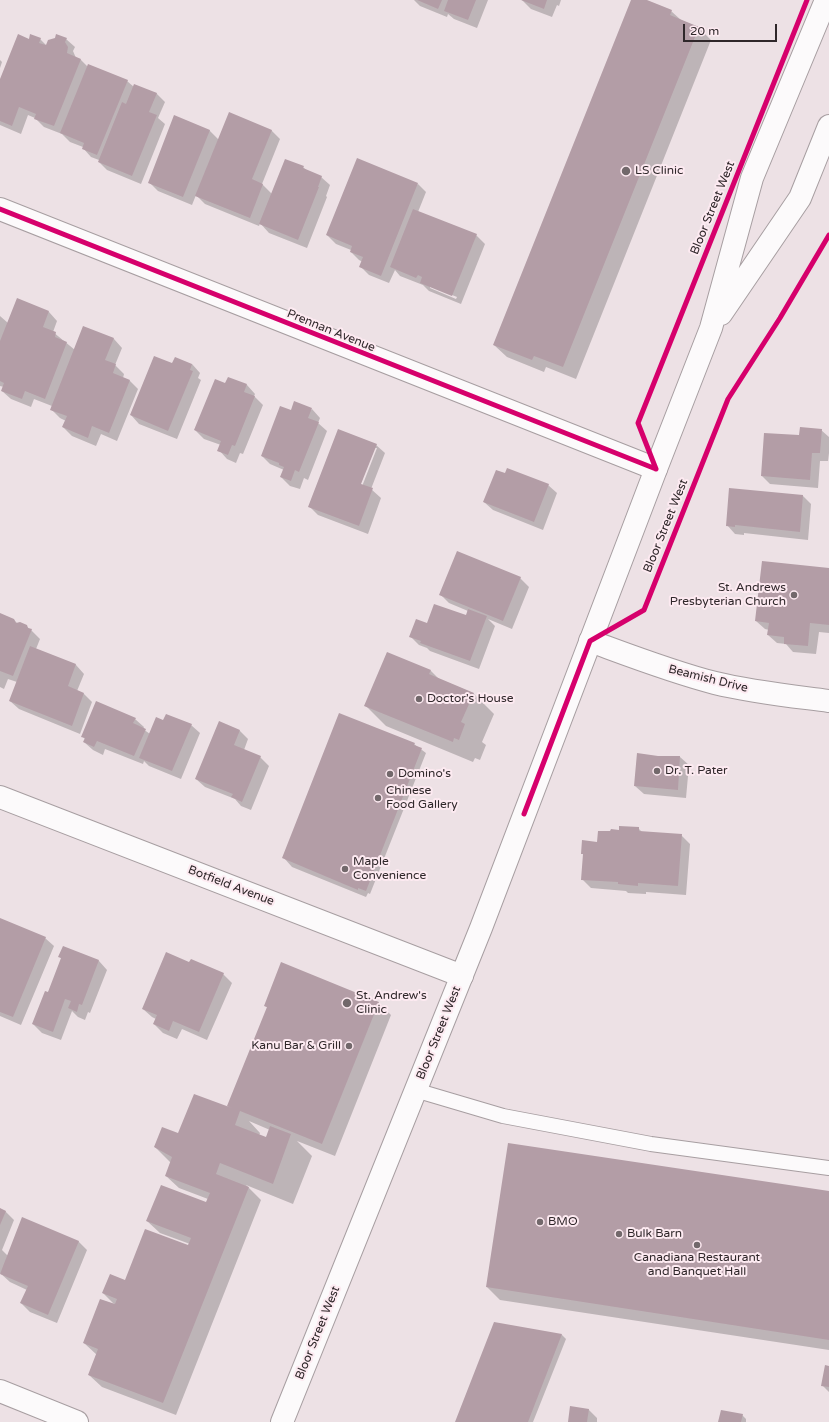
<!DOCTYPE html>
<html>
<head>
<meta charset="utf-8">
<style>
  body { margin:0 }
  #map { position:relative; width:829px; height:1422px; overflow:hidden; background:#ede1e5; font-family:"Varela Round",sans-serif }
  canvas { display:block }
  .scale { position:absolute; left:683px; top:24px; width:94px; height:18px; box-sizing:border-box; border:2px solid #2f272a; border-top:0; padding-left:5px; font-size:12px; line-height:14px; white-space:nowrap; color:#2f272a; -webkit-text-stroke:3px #fdeaf1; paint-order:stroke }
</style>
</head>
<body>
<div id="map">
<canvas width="829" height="1422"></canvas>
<div class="scale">20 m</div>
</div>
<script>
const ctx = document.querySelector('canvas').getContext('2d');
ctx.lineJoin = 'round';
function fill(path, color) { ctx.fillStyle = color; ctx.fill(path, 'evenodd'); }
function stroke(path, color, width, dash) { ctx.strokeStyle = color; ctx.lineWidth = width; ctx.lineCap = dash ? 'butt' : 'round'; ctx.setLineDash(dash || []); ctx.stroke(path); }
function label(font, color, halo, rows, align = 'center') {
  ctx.font = font + ' "Varela Round",sans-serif'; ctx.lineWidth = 4; ctx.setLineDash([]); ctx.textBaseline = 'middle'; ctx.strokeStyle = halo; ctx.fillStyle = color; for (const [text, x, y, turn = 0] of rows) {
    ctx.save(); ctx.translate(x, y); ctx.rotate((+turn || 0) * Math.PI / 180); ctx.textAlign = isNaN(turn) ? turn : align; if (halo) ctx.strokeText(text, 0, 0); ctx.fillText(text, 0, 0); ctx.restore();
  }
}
fill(new Path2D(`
  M 414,0 L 488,0 L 477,28 L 454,19 L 448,14 L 447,17 L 420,6 Z
  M 522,0 L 561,0 L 559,6 L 557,5 L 552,17 L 531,9 Z
  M 632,0 L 644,0 L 671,11 L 681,20 L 699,28 L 711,40 L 576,379 L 546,367 L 544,372 L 507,357 L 494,345 Z
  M 40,39 L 47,46 L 66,39 L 75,47 L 73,51 L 76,58 L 81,60 L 88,67 L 127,81 L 134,87 L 156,93 L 165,102 L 158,118 L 165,124 L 141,184 L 107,170 L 99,162 L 99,160 L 91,157 L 83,148 L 83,147 L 70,142 L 62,134 L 44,127 L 35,118 L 28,115 L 21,134 L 0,125 L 0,82 L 29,40 Z
  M 0,60 L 2,62 L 0,68 Z
  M 209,130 L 219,140 L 271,130 L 280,139 L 262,184 L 272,194 L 303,167 L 307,171 L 321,177 L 330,185 L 326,196 L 327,197 L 307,248 L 269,233 L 260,223 L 259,226 L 205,204 L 196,195 L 192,205 L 158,191 L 149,182 Z
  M 418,184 L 426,192 L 418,212 L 476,235 L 485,244 L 461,304 L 429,291 L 423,285 L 400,276 L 395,270 L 389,283 L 369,275 L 361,267 L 363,262 L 359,260 L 351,252 L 351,250 L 336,244 L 327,235 ZM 430,286 L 457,297 L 456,299 L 430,288 Z
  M 17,300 L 49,312 L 57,321 L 53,332 L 75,350 L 84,327 L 114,339 L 122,348 L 115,365 L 124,374 L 123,378 L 130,381 L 138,389 L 117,441 L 101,434 L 96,446 L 72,436 L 63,427 L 66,421 L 60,418 L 51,409 L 52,406 L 34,399 L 31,407 L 11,399 L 2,391 L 4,387 L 0,386 L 0,316 L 8,323 Z
  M 173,364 L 192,364 L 200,373 L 198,378 L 201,380 L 177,439 L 139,424 L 131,415 Z
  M 226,384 L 247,385 L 255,394 L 254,396 L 263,405 L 243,454 L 240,453 L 236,463 L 227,459 L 219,450 L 221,445 L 204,439 L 195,430 Z
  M 312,409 L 320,418 L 318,423 L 327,431 L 308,480 L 304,478 L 300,489 L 290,486 L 281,477 L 284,470 L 270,464 L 262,456 Z
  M 821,430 L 829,437 L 829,453 L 828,461 L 820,461 L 818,488 L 770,484 L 762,476 L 800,436 Z
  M 376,445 L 385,453 L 371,489 L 381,498 L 368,534 L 318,515 L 309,506 ZM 374,448 L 377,448 L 361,489 L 359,488 Z
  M 548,485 L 557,493 L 543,530 L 493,510 L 484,502 Z
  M 803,496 L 811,504 L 808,540 L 744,533 L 744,535 L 735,534 L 727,525 Z
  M 829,569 L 829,633 L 819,632 L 816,654 L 793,652 L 786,644 L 777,643 L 768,635 L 769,630 L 765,629 L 756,621 Z
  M 520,578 L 529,587 L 512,629 L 488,619 L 495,626 L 479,669 L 430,651 L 427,648 L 419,645 L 410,636 L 428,625 L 466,617 L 468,611 L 449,603 L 440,594 Z
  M 0,614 L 14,620 L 18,624 L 26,626 L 31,630 L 40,639 L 36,649 L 76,665 L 84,674 L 77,691 L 84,694 L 92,702 L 80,734 L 19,709 L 10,701 L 17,682 L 8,679 L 4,689 L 0,687 Z
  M 387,653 L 431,671 L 439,679 L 473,693 L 494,714 L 482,742 L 486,745 L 480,760 L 475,758 L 473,762 L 386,726 L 366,706 Z
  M 135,719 L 144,727 L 143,729 L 150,734 L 164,721 L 191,725 L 200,733 L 181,779 L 149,766 L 144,761 L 143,764 L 105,749 L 103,755 L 93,750 L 84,742 L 85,739 L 82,736 Z
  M 220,723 L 240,731 L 248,739 L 244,750 L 260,757 L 269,766 L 251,810 L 241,806 L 235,799 L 205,787 L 196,779 Z
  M 414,744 L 426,753 L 370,894 L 368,893 L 366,897 L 292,867 L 284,858 Z
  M 658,757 L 680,757 L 689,765 L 686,798 L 644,794 L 635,786 Z
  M 638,828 L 642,832 L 681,835 L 690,844 L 686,895 L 646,892 L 646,894 L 628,893 L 626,891 L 591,888 L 582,879 L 584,856 L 582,853 L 620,831 Z
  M 0,919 L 45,938 L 54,946 L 21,1025 L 0,1016 Z
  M 63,948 L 99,961 L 107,970 L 90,1013 L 88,1012 L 85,1020 L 78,1017 L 72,1011 L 61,1040 L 42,1033 L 33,1024 L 48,993 L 62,959 L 60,957 Z
  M 223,974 L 232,983 L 207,1040 L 182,1029 L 177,1039 L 163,1033 L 154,1024 L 156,1019 L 152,1017 L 143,1009 Z
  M 379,1003 L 391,1015 L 335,1156 L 297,1141 L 312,1156 L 293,1204 L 246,1185 L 261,1200 L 176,1415 L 102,1387 L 89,1375 L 97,1355 L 84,1343 L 116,1306 L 103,1293 L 189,1246 L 190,1244 L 160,1233 L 147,1221 L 207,1203 L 208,1199 L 179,1188 L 166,1176 L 171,1163 L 155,1147 L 232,1110 L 228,1106 L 268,1008 L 265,1006 ZM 249,1121 L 270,1130 L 266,1138 L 259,1136 L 260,1133 Z
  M 829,1192 L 829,1350 L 500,1300 L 487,1287 Z
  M 0,1209 L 5,1211 L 14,1220 L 2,1250 L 8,1256 L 78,1241 L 87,1250 L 57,1323 L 30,1312 L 21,1303 L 27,1290 L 10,1282 L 0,1273 Z
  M 495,1323 L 562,1335 L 566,1339 L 533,1422 L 456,1422 Z
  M 829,1367 L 829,1392 L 822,1385 Z
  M 588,1409 L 597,1418 L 597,1422 L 569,1422 Z
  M 742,1415 L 746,1419 L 746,1422 L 719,1422 Z`), '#0003');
fill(new Path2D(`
  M 417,0 L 442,0 L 438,9 Z
  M 448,0 L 476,0 L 468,20 L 444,11 Z
  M 521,0 L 547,0 L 544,9 Z
  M 631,0 L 647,0 L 672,10 L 670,15 L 699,27 L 563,367 L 534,356 L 532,360 L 493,345 Z
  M 18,34 L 29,39 L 30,34 L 41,38 L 39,43 L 46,45 L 48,40 L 55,38 L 56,34 L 67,38 L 65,42 L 68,47 L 67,53 L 81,59 L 54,126 L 34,119 L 36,114 L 19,107 L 12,126 L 0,121 L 0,79 Z
  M 88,64 L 128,80 L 97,155 L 82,149 L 84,143 L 60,133 Z
  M 134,84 L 157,93 L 149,112 L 157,115 L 132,176 L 98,162 L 122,102 L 126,104 Z
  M 229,112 L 272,130 L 252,179 L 263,184 L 250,218 L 195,196 Z
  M 174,115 L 210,130 L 183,197 L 148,183 Z
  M 357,158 L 418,183 L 381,276 L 359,267 L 363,257 L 350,252 L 352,246 L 326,235 Z
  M 285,159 L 304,166 L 303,168 L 322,176 L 318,187 L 319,187 L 298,240 L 259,224 Z
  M 413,209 L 477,234 L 452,296 L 420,283 L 422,277 L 418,275 L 416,278 L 390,267 Z
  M 17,298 L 49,311 L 43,327 L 56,332 L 55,337 L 67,342 L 45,399 L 25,391 L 22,399 L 1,391 L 4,383 L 0,381 L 0,341 Z
  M 83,326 L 114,338 L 105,360 L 116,364 L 113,373 L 130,380 L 109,433 L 92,426 L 88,438 L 62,427 L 67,416 L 50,410 Z
  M 154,356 L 172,363 L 175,357 L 192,364 L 190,370 L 193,371 L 168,431 L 130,415 Z
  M 228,377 L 247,384 L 244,392 L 255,396 L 235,446 L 232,445 L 228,455 L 217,451 L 221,441 L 194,430 L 215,379 L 225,383 Z
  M 294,401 L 312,408 L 308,418 L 319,422 L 299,472 L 295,470 L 291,481 L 280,477 L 284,467 L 279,465 L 279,463 L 261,456 L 280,406 L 291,410 Z
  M 800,427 L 822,429 L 820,453 L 812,453 L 810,480 L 761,476 L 764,433 L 799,435 Z
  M 338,429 L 377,444 L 361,484 L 373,488 L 359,526 L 308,507 Z
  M 507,468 L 549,484 L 534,522 L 483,502 L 496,470 L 505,473 Z
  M 729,488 L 803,495 L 800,532 L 735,525 L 735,527 L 726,526 Z
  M 457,551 L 521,577 L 503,621 L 439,595 Z
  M 762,561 L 829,568 L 829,625 L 810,623 L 808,646 L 784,644 L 784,637 L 767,635 L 769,623 L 755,621 Z
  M 434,604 L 466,615 L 468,609 L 487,616 L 470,661 L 420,643 L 421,641 L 409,637 L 416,619 L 427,623 Z
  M 0,613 L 14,619 L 16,623 L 20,622 L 27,625 L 28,628 L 32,629 L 13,676 L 0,671 Z
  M 30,646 L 76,664 L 68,686 L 84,693 L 72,726 L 9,701 Z
  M 387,652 L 431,670 L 429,674 L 474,693 L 461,722 L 465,724 L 459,740 L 454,738 L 453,742 L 364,706 Z
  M 96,701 L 136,718 L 133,723 L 146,729 L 134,756 L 97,741 L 94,747 L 83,742 L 85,738 L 81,737 Z
  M 339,713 L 415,743 L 414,745 L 422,748 L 366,891 L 358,888 L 358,890 L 282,858 Z
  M 166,714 L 192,724 L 172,771 L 139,758 L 156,717 L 163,720 Z
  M 219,721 L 240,730 L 234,745 L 261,756 L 242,802 L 231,797 L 233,794 L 195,779 Z
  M 637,753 L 658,756 L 680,756 L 678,790 L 634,786 Z
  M 619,826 L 639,827 L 639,831 L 682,834 L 678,886 L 638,883 L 638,886 L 618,884 L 618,882 L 581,880 L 583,854 L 581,854 L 582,840 L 597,842 L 598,831 L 610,831 L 611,829 L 619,830 Z
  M 0,918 L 46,937 L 13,1017 L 0,1012 Z
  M 63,946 L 99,960 L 82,1005 L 79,1004 L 77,1012 L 68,1008 L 71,1001 L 65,999 L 53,1032 L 32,1024 L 45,991 L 48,992 L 61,958 L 58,957 Z
  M 166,952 L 189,962 L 191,959 L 224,973 L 199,1032 L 173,1021 L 169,1031 L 153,1024 L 157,1015 L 142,1009 Z
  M 281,962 L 379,1002 L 322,1144 L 240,1111 L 235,1125 L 266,1137 L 270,1126 L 291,1134 L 273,1184 L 220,1163 L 216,1174 L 249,1187 L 163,1403 L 88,1375 L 98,1349 L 83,1343 L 100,1299 L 115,1304 L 117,1299 L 102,1293 L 110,1274 L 125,1280 L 145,1229 L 188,1245 L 191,1238 L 146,1221 L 161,1185 L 206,1202 L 210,1193 L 165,1176 L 172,1157 L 154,1147 L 162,1127 L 178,1133 L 194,1094 L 232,1108 L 227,1106 L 267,1007 L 264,1006 Z
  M 508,1143 L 829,1191 L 829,1340 L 486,1287 Z
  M 0,1208 L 6,1211 L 0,1225 Z
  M 22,1217 L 79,1241 L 48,1315 L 20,1303 L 28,1286 L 0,1274 Z
  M 494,1322 L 562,1334 L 528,1422 L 455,1422 Z
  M 825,1365 L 829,1366 L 829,1387 L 821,1386 Z
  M 570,1406 L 589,1409 L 587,1422 L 568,1422 Z
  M 721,1410 L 743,1414 L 741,1422 L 718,1422 Z`), '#b39da6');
const service = new Path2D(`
  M 415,1090 L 503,1116 L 651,1144 L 829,1168`);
const minor = new Path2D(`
  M 0,209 L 656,469
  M 590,641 C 631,656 672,672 715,683 C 752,692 791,696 829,701
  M 0,797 L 462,976
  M 0,1391 L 77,1422`);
const secondary = new Path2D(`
  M 721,314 L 800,198 L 829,126
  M 282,1422 L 481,928 L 656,469 L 711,328 L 752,178 L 826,0`);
stroke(service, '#a79ea1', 16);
stroke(minor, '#a79ea1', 24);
stroke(secondary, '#a79ea1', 24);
stroke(service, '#fcfafb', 14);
stroke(minor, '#fcfafb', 22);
stroke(secondary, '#fcfafb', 22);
stroke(new Path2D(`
  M 0,209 L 656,469
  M 656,469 L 638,423 L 807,0
  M 524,814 L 590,641 L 644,610 L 728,399 L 780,318 L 829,235`), '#d6006c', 5);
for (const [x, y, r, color] of [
  [626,171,5,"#72686b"],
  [794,595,4,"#72686b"],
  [419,699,4,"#72686b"],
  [657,771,4,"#72686b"],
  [390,774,4,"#72686b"],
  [378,798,4,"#72686b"],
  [345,869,4,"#72686b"],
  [347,1003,5,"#72686b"],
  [349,1046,4,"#72686b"],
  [540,1222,4,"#72686b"],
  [619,1234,4,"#72686b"],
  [697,1245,4,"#72686b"]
]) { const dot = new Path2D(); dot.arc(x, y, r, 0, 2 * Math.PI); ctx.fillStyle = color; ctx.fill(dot); stroke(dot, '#fdeaf1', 1.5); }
label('12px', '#2f272a', '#fdeaf1', [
  ["LS Clinic",635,171],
  ["St. Andrews",786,588,"right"],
  ["Presbyterian Church",786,602,"right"],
  ["Doctor’s House",427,699],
  ["Dr. T. Pater",665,771],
  ["Domino's",398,774],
  ["Chinese",386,791],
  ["Food Gallery",386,805],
  ["Maple",353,862],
  ["Convenience",353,876],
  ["St. Andrew's",356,996],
  ["Clinic",356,1010],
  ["Kanu Bar & Grill",341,1046,"right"],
  ["BMO",548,1222],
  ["Bulk Barn",627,1234],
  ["Canadiana Restaurant",697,1258,"center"],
  ["and Banquet Hall",697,1272,"center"]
], 'left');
label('12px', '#2f272a', '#fdeaf1', [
  ["Bloor Street West",713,208,-68],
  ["Prennan Avenue",331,331,22],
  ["Bloor Street West",666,526,-68],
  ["Beamish Drive",708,679,14],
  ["Botfield Avenue",231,886,21],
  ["Bloor Street West",439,1033,-68],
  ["Bloor Street West",318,1333,-68]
]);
</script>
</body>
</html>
